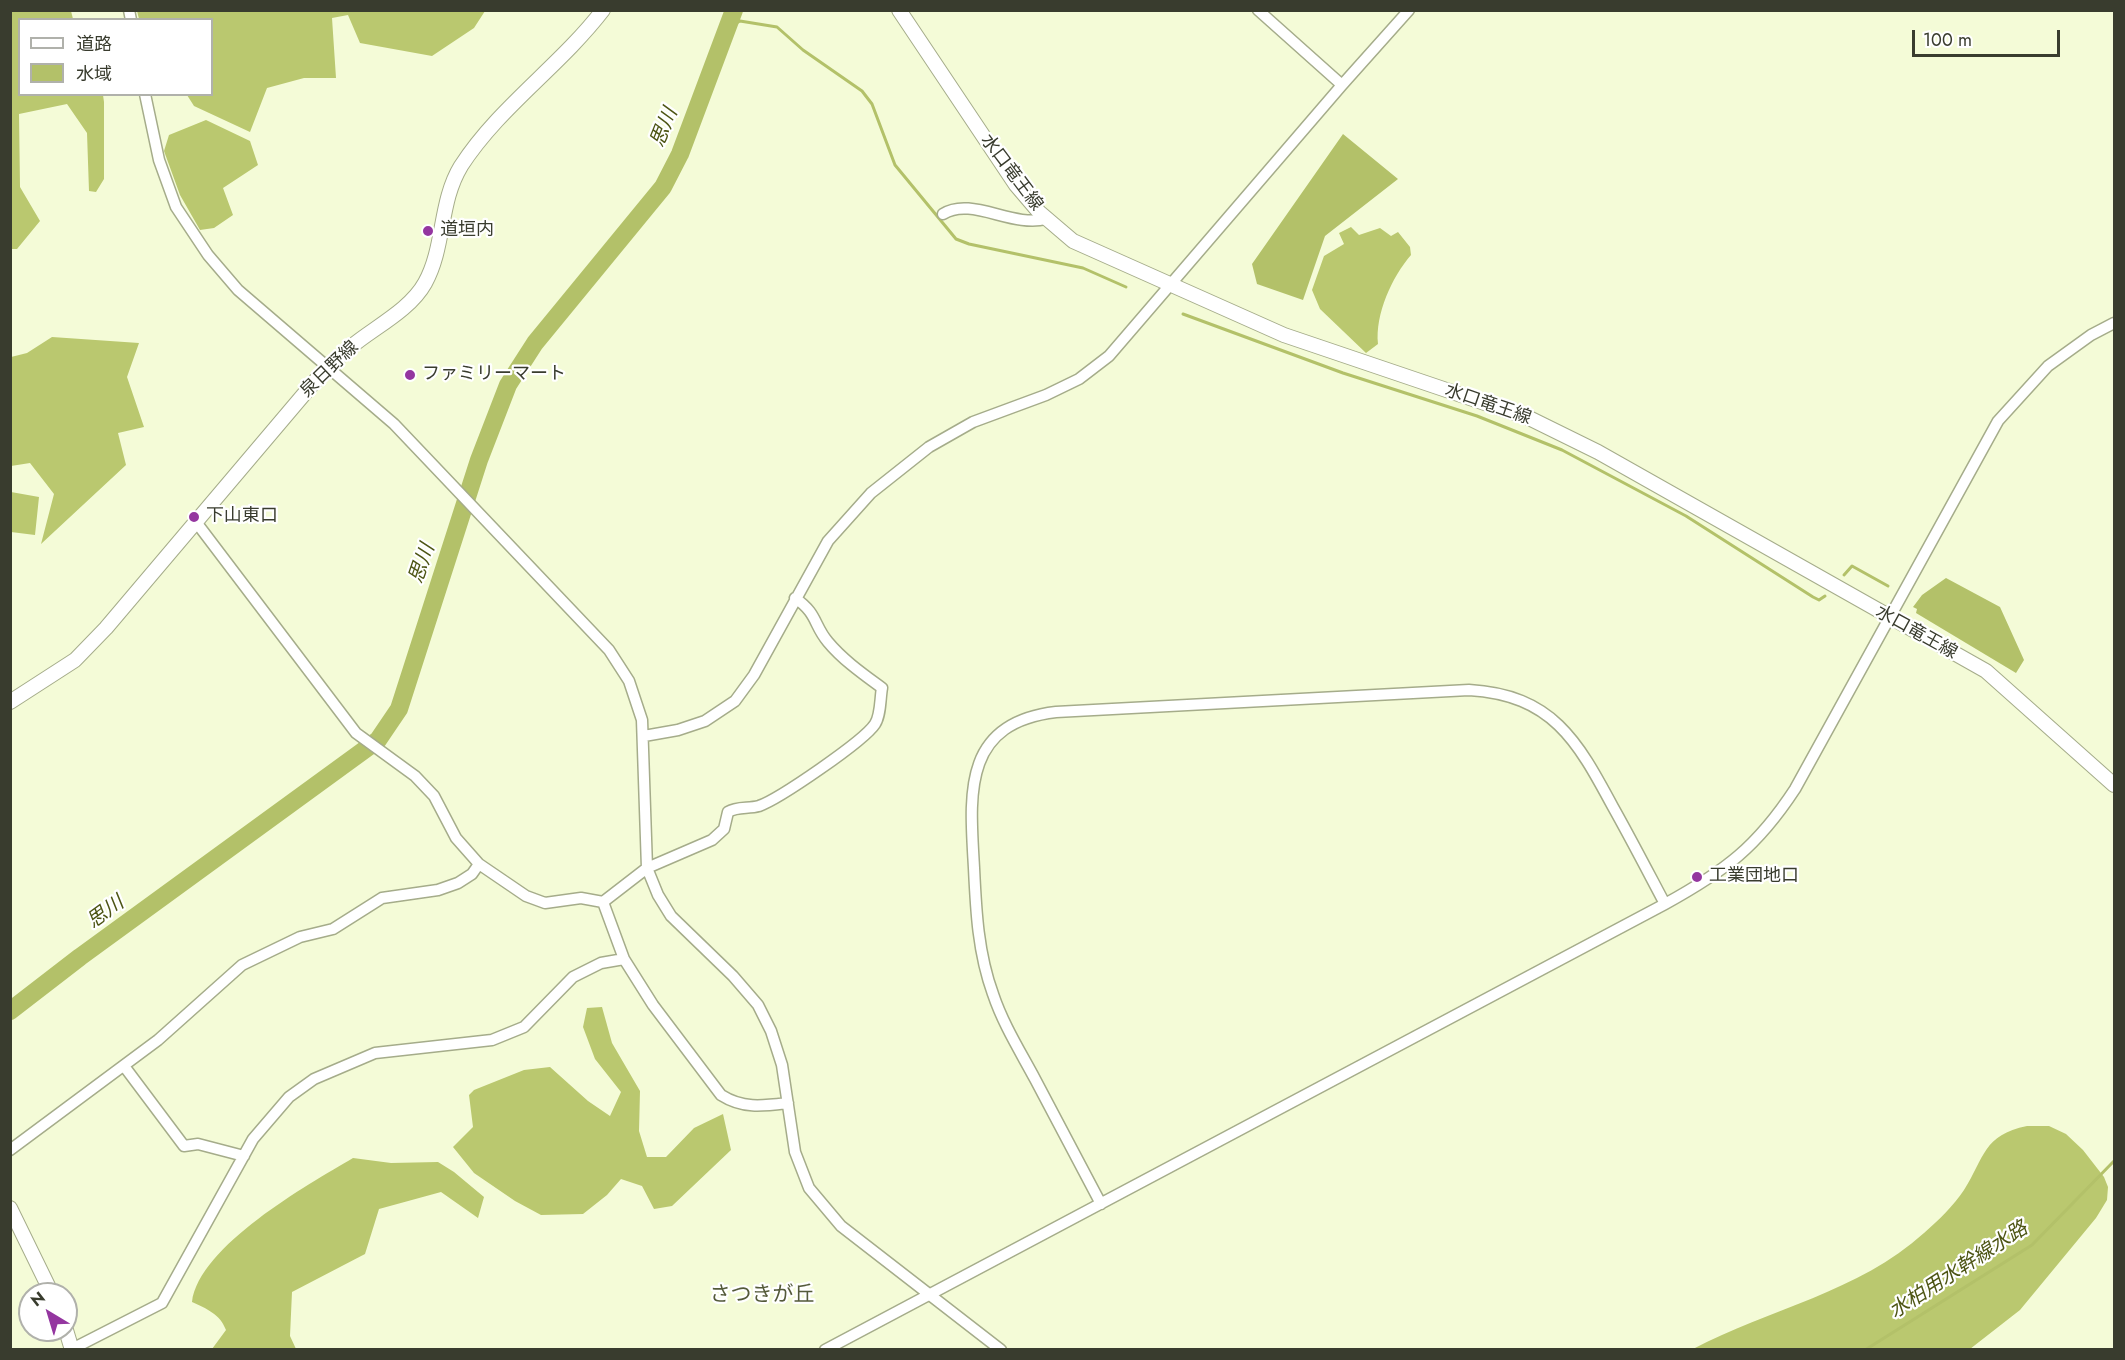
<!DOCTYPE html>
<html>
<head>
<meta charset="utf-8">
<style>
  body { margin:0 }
  #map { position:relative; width:2125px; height:1360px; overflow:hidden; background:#f4fbd7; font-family:Jost,"Noto Sans JP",sans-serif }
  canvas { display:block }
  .frame { position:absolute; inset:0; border:12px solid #393c2e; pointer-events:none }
  .legend { position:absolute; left:18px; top:18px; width:195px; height:78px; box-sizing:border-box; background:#fff; border:2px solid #b0b1ab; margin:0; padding:8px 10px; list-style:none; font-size:18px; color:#393c2e }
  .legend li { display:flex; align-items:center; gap:12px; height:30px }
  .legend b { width:30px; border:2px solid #b0b1ab }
  .north { position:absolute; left:18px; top:1282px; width:60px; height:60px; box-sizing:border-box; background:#fff; border:2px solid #b0b1ab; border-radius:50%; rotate:322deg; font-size:16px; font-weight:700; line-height:24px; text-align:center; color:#393c2e }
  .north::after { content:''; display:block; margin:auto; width:21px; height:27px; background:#9436a0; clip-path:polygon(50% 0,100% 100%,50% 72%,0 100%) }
  .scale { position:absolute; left:1912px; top:30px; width:148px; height:27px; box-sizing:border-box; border:3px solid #393c2e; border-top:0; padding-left:8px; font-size:18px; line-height:21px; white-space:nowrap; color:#393c2e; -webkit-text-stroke:4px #fff; paint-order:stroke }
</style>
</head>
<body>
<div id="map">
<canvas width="2125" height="1360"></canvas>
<div class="frame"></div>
<ul class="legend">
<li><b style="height:8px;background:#fff"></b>道路</li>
<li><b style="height:16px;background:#b3c169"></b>水域</li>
</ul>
<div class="north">N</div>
<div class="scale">100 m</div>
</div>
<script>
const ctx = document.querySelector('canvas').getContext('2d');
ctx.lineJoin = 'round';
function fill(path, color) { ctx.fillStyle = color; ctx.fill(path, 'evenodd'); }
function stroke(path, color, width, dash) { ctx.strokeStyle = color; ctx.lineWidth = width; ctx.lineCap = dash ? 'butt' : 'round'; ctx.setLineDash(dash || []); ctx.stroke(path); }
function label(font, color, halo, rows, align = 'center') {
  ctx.font = font + ' Jost,"Noto Sans JP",sans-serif'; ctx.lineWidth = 4.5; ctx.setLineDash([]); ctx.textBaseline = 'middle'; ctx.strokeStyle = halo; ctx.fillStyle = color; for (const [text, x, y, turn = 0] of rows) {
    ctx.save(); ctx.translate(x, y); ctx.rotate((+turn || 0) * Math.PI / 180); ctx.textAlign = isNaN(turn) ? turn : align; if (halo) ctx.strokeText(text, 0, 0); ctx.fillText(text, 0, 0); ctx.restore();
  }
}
fill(new Path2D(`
  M 11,10 L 71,11 L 73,19 L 20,20 L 20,94 L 103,95 L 104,102 L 104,179 L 96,192 L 89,191 L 87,133 L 67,104 L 19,114 L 20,187 L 40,221 L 17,249 L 11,249 Z
  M 137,11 L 137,10 L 485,11 L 474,28 L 432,56 L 360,43 L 348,15 L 332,18 L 336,78 L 304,78 L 267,88 L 250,132 L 194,106 L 187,95 L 212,94 L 212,20 L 139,19 Z
  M 206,120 L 250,141 L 258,165 L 223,188 L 233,215 L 214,228 L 200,230 L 180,195 L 164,151 L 169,135 Z
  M 1351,227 L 1359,235 L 1380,228 L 1391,236 L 1398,232 L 1410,247 L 1411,255 C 1392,277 1375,314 1378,344 L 1366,353 L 1320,309 L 1312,290 L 1324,256 L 1344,244 L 1339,233 Z
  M 52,337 L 139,343 L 127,377 L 144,427 L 118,433 L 126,465 L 41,544 L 54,494 L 30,463 L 11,466 L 11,357 L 27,353 Z
  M 11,492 L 39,497 L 35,535 L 11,532 Z
  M 602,1007 L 612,1043 L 640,1091 L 639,1131 L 647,1157 L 666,1157 L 694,1128 L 723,1114 L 731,1150 L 672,1206 L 654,1209 L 642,1186 L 621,1179 L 607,1195 L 583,1214 L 541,1215 L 515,1201 L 474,1173 L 453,1147 L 473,1127 L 469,1095 L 474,1090 L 524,1070 L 550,1067 L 588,1101 L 610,1116 L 621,1092 L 595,1059 L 583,1027 L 587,1008 Z
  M 2027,1126 L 2049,1126 L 2066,1134 L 2083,1150 L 2104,1177 L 2108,1187 L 2107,1200 L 2096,1218 L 2020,1310 L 1970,1349 L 1693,1349 C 1769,1309 1859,1292 1924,1233 C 1939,1220 1953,1206 1964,1190 C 1985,1157 1983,1135 2027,1126 Z
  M 353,1158 L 391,1163 L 438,1162 L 454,1172 L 484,1197 L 478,1218 L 441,1192 L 379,1209 L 365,1254 L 292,1292 L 290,1336 L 296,1349 L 212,1349 L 226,1330 C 220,1314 207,1309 192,1302 C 199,1246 307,1185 353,1158 Z`), '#bac86f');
fill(new Path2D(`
  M 1343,134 L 1398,179 L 1325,236 L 1303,300 L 1257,284 L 1252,264 Z
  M 1946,578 L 2000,607 L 2024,660 L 2016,673 L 1916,613 L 1917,609 L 1913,607 L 1922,595 Z`), '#b3c169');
stroke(new Path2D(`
  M 726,29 L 740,21 L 777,27 L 803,50 L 862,91 L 872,104 L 895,165 L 956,239 L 969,244 L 1083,268 L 1126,287
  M 1183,314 L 1343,373 L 1477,416 L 1562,450 L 1686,516 L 1813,597 L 1819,600 L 1825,596
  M 1844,575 L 1852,566 L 1888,586
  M 1865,1350 L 2032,1245 L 2114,1161`), '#b3c169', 3);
stroke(new Path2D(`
  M 10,1011 L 80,957 L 378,740 L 399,709 L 479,460 L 508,385 L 535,343 L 663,187 L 680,154 L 734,10`), '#b3c169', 18);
const minor = new Path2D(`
  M 129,10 L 131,20
  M 1258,10 L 1342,85
  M 145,94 L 159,160 L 176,207 L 208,255 L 238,290 L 394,424 L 609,650 L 629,681 L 642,720 L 647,868 L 658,895 L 671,916 L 733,976 L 758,1005 L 771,1031 L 782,1065 L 795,1152 L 809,1188 L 841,1226 L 1001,1350
  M 943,214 C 971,196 1012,228 1046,219
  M 196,522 L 356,733 L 415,776 L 434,796 L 456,838 L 479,864 L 526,896 L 545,903 L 581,898 L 603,902 L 647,868 L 712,840 L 724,829 L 728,812 C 737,806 748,809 759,806 C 779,799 864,741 875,724 C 881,715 880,698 882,688 C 863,674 843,660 828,642 C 813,624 818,614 795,598
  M 644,736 L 678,730 L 705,721 L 735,701 L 754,675 L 828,541 L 871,493 L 929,447 L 973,422 L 1046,395 L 1079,379 L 1109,356 L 1342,85 L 1409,10
  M 603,902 L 624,959 L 653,1005 L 721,1095 C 743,1109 763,1106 788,1103
  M 124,1066 L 184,1146 L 198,1144 L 244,1156
  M 10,1150 L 158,1040 L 242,965 L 300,937 L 333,929 L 382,898 L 438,890 L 458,883 L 472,874 L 479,864
  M 1101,1204 C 1079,1162 1057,1121 1035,1079 C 1020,1051 1003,1024 993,994 C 978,953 976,911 974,868 C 970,796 961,723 1056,712 L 1469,690 C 1552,695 1577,740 1613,807 C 1631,839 1648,872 1665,904
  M 72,1349 L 162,1303 L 253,1139 L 289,1097 L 314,1079 L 375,1053 L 492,1040 L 524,1027 L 573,977 L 601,963 L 624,959
  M 825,1350 L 1665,904 C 1725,871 1757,847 1795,789 L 1998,421 L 2048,366 L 2091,335 L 2114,323`);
const major = new Path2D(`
  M 899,10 L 1016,185 L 1039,212 L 1073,241 L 1284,335 L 1529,418 L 1598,452 L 1986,671 L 2114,785
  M 10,702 L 75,660 L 106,628 L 316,380 C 327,369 339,356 352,346 C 375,327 410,310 425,283 C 445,247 439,202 461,166 C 499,107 560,66 603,10
  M 10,1208 L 52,1294
  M 66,1330 L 72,1350`);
stroke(minor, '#a5ac8a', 13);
stroke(major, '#a5ac8a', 16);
stroke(minor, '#fff', 10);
stroke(major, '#fff', 14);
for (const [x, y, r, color] of [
  [428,231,6,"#9436a0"],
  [410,375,6,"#9436a0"],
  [194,517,6,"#9436a0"],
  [1697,877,6,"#9436a0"]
]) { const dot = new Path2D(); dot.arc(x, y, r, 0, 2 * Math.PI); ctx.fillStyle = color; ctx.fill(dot); stroke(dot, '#fff', 2); }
label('18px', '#393c2e', '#fff', [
  ["水口竜王線",1011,173,53],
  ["泉日野線",330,370,-44],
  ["水口竜王線",1488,405,19],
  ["水口竜王線",1916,633,29]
]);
label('18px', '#393c2e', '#fff', [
  ["道垣内",440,231],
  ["ファミリーマート",422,375],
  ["下山東口",206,517],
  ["工業団地口",1709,877]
], 'left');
label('italic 20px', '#4d5514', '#fff', [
  ["思川",665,128,-68],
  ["思川",423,564,-71],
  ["思川",106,913,-36],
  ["水柏用水幹線水路",1959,1271,-33]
]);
label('21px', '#545a3a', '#fff', [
  ["さつきが丘",762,1296]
]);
</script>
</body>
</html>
